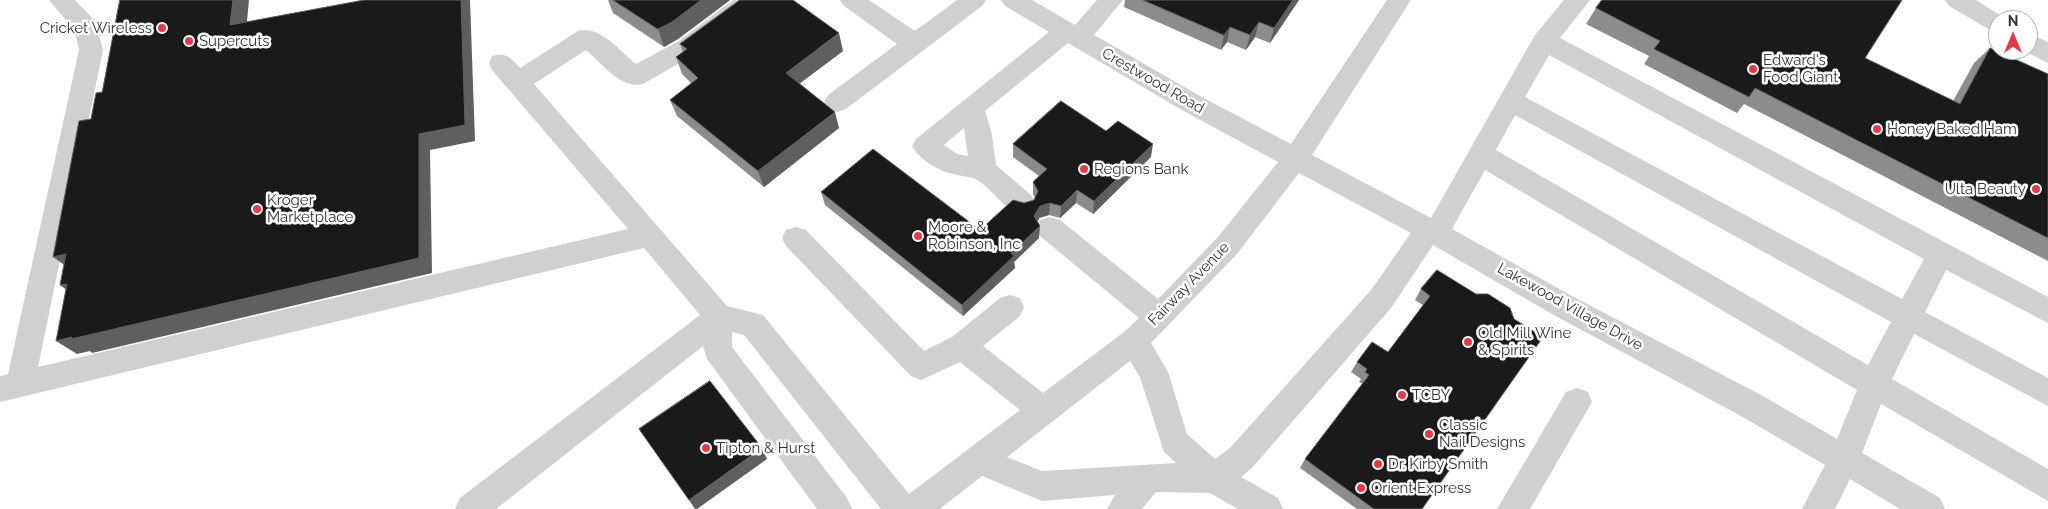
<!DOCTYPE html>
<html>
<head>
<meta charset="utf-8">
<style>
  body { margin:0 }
  #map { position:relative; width:2048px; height:509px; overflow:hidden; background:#fff; font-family:Raleway,sans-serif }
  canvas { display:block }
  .north { position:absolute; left:1988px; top:10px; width:50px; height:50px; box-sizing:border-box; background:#fff; border:1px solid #adadad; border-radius:50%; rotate:0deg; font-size:14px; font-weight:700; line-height:20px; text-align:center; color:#333 }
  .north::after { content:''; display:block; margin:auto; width:18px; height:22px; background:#e63946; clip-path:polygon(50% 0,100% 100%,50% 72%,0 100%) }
</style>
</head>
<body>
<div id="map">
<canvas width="2048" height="509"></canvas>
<div class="north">N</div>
</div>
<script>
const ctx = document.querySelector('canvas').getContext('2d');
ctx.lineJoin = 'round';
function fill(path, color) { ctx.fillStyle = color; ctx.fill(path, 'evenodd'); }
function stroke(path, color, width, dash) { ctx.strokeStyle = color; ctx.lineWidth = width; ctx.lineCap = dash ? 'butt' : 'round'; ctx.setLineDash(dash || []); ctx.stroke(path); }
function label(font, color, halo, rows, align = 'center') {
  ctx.font = font + ' Raleway,sans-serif'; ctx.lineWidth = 5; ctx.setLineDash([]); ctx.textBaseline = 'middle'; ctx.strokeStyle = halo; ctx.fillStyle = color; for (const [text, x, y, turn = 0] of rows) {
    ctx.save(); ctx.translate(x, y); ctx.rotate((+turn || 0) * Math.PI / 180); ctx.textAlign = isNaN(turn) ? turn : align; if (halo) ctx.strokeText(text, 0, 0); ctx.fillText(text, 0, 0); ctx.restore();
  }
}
fill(new Path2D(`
  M 49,0 L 75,0 L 96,22 L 103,50 L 38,367 L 628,229 L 492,70 L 489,63 L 492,56 C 506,52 511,58 520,68 L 578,31 C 599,24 621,52 636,64 L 679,41 L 733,0 L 761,0 L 757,6 L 697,53 L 643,84 C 622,90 601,63 586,50 L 534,84 L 727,306 L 763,315 L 909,494 L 1020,410 L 960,362 L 921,380 L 911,376 L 786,246 L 782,238 L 786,230 L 796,227 L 806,230 L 924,351 L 952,337 L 1000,298 L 1010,295 L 1020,298 L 1024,307 L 1020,316 L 983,346 L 1043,393 L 1124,332 L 1139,318 L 1040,236 L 1036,228 L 1040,220 L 1050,217 L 1060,220 L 1158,299 L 1218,237 L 1278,162 L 1182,110 L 1068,43 L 985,111 L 992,135 L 996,165 L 1032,196 L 1036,204 L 1032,212 C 1007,220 996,189 975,179 C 969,176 959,176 953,174 C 938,171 919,159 912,146 L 916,139 L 1049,32 L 1005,6 L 1001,0 L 1032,0 L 1075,25 L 1097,0 L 1123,0 L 1094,35 L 1200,96 L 1291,144 L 1387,0 L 1411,0 L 1312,155 L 1431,218 L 1535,35 L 1564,0 L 1590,0 L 1560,38 L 2048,297 L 2048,323 L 1946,270 L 1925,312 L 2048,378 L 2048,406 L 1914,334 L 1892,379 L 2048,469 L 2048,501 L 1881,404 L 1862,453 L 1940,498 L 1945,509 L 1900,509 L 1850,479 L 1835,509 L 1802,509 L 1825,465 L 1741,416 L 1552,314 L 1433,245 L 1391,308 L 1252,468 L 1241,477 L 1278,498 L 1283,509 L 1238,509 L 1210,493 L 1156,492 L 1142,509 L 1107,509 L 1115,495 L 1042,501 L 982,476 L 940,509 L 881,509 L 744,335 L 732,332 L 732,347 L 847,498 L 852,509 L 817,509 L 707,359 L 703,346 L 496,509 L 455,509 L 460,498 L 700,315 L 644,248 L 0,402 L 0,376 L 8,374 L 79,50 L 75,31 ZM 1549,55 L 1924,259 L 1902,299 L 1525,97 ZM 1515,115 L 1891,322 L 1868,365 L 1496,150 ZM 964,128 L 968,156 L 957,154 L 944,145 ZM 1485,170 L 1857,390 L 1837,439 L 1763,396 L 1572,296 L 1452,229 ZM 1299,173 L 1411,233 L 1371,290 L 1230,448 L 1215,459 L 1187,434 L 1168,372 L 1151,343 L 1237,254 ZM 1130,361 L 1140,377 L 1164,452 L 1176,463 L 1042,471 L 1007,457 Z
  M 840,0 L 869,0 L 915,31 L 957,0 L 986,0 L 982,6 L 846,109 L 837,112 L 828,109 L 824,102 L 828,95 L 897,44 L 844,6 Z
  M 1945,0 L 1976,0 L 2008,20 L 1998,20 L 1998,33 L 1990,30 L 1949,6 Z
  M 2028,33 L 2048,42 L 2048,63 L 2022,50 L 2028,50 Z
  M 1577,388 L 1588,392 L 1592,402 L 1530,509 L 1497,509 L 1566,392 Z`), '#d0d0d0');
fill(new Path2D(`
  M 608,0 L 730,0 L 678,39 L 664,47 L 613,13 Z
  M 1125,0 L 1299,0 L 1270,43 L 1255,37 L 1246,50 L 1227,42 L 1221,50 L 1124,7 Z
  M 1596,8 L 1865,58 L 1953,101 L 1974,63 L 1990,48 L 2048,74 L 2048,261 L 1744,104 L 1737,113 L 1644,64 L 1649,56 L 1586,24 Z
  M 680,44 L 843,51 L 800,83 L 839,128 L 764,187 L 677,116 L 670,100 L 691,83 L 682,74 L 676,57 L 683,52 Z
  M 1106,131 L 1151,157 L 1093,214 L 1076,203 L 1060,218 L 1049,215 L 1039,218 L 1038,222 L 1039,238 L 1014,262 L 1015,268 L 963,316 L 825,205 L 821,192 L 980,230 L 1024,203 L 1034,200 L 1035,198 L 1033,194 L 1033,182 L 1039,176 L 1013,157 L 1013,144 Z
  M 1437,270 L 1422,509 L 1357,509 L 1300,468 L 1305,459 L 1363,384 L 1359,382 L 1361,379 L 1351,372 L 1357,362 L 1388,352 L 1423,305 L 1415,300 L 1421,289 Z`), '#8c8c8c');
fill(new Path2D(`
  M 233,0 L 249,0 L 245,42 L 230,25 Z
  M 461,0 L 470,0 L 475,141 L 430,150 L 432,273 L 92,353 L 90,351 L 77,354 L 56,341 L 72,337 L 419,134 Z
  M 701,0 L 730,0 L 678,39 L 664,47 L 658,29 Z
  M 1293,0 L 1299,0 L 1270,43 L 1274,28 Z
  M 1259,22 L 1255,37 L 1246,50 L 1250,35 Z
  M 1230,27 L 1227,42 L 1221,50 L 1224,35 Z
  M 839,33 L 843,51 L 791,90 L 786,73 Z
  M 835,112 L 839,128 L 764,187 L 758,171 Z
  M 1153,144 L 1151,157 L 1093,214 L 1094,201 Z
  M 1077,190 L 1076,203 L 1060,218 L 1061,206 Z
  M 1050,203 L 1049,215 L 1039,218 L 1034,229 L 1034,216 L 1040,206 Z
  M 1040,226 L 1039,238 L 1014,262 L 1015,268 L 963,316 L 962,305 L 1011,253 Z
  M 66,254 L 73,271 L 53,257 Z
  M 67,284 L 80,300 L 60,285 Z
  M 762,448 L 767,459 L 697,509 L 695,509 L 689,500 Z`), '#5f5f5f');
const building = new Path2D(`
  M 120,0 L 233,0 L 230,25 L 364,0 L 461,0 L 465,125 L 419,134 L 419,258 L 71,339 L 72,337 L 56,341 L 67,284 L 60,285 L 66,254 L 53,257 L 79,121 L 91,119 L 96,93 L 102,92 Z
  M 613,0 L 701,0 L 672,22 L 658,29 Z
  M 740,0 L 793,0 L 839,33 L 786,73 L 835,112 L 758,171 L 670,100 L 698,78 L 676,57 L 687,49 L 680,44 Z
  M 1143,0 L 1293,0 L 1274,28 L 1259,22 L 1250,35 L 1230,27 L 1224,35 Z
  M 1602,0 L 1902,0 L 1865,58 L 1960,104 L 1990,48 L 2048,74 L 2048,238 L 1755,88 L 1749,97 L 1654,49 L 1660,41 L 1596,8 Z
  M 1061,101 L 1106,131 L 1118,121 L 1153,144 L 1094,201 L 1077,190 L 1061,206 L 1050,203 L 1040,206 L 1034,216 L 1040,226 L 1011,253 L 1014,256 L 962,305 L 821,192 L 873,149 L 980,230 L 1013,200 L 1024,203 L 1034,200 L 1038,191 L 1033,182 L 1047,169 L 1013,144 Z
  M 1437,270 L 1476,294 L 1488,294 L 1510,308 L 1514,319 L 1543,337 L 1422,509 L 1374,509 L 1305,459 L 1369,375 L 1365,372 L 1367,369 L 1357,362 L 1372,342 L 1388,352 L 1430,296 L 1421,289 Z
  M 710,381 L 762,448 L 689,500 L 639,429 Z`);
fill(building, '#1a1a1a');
stroke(building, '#5f5f5f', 1);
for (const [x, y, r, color] of [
  [162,28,5,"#e63946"],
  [189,41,5,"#e63946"],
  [1753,69,5,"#e63946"],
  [1877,129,5,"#e63946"],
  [1084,169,5,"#e63946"],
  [2036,189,5,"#e63946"],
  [257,209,5,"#e63946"],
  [918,236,5,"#e63946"],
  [1468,342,5,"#e63946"],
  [1402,395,5,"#e63946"],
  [1429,434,5,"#e63946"],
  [706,448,5,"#e63946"],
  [1378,464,5,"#e63946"],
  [1361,488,5,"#e63946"]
]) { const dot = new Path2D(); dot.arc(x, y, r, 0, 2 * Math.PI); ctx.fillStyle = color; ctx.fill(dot); stroke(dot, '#fff', 2); }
label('15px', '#333', '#fff', [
  ["Cricket Wireless",152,28,"right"],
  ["Supercuts",199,41],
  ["Edward's",1763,60],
  ["Food Giant",1763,77],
  ["Honey Baked Ham",1887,129],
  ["Regions Bank",1094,169],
  ["Ulta Beauty",2026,189,"right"],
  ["Kroger",267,200],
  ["Marketplace",267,217],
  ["Moore &",928,227],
  ["Robinson, Inc",928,244],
  ["Old Mill Wine",1478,333],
  ["& Spirits",1478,350],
  ["TCBY",1412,395],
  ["Classic",1439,425],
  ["Nail Designs",1439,442],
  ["Tipton & Hurst",716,448],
  ["Dr. Kirby Smith",1388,464],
  ["Orient Express",1371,488]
], 'left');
label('15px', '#333', '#fff', [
  ["Crestwood Road",1153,81,30],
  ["Fairway Avenue",1189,284,-46],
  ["Lakewood Village Drive",1570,307,29]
]);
</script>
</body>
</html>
